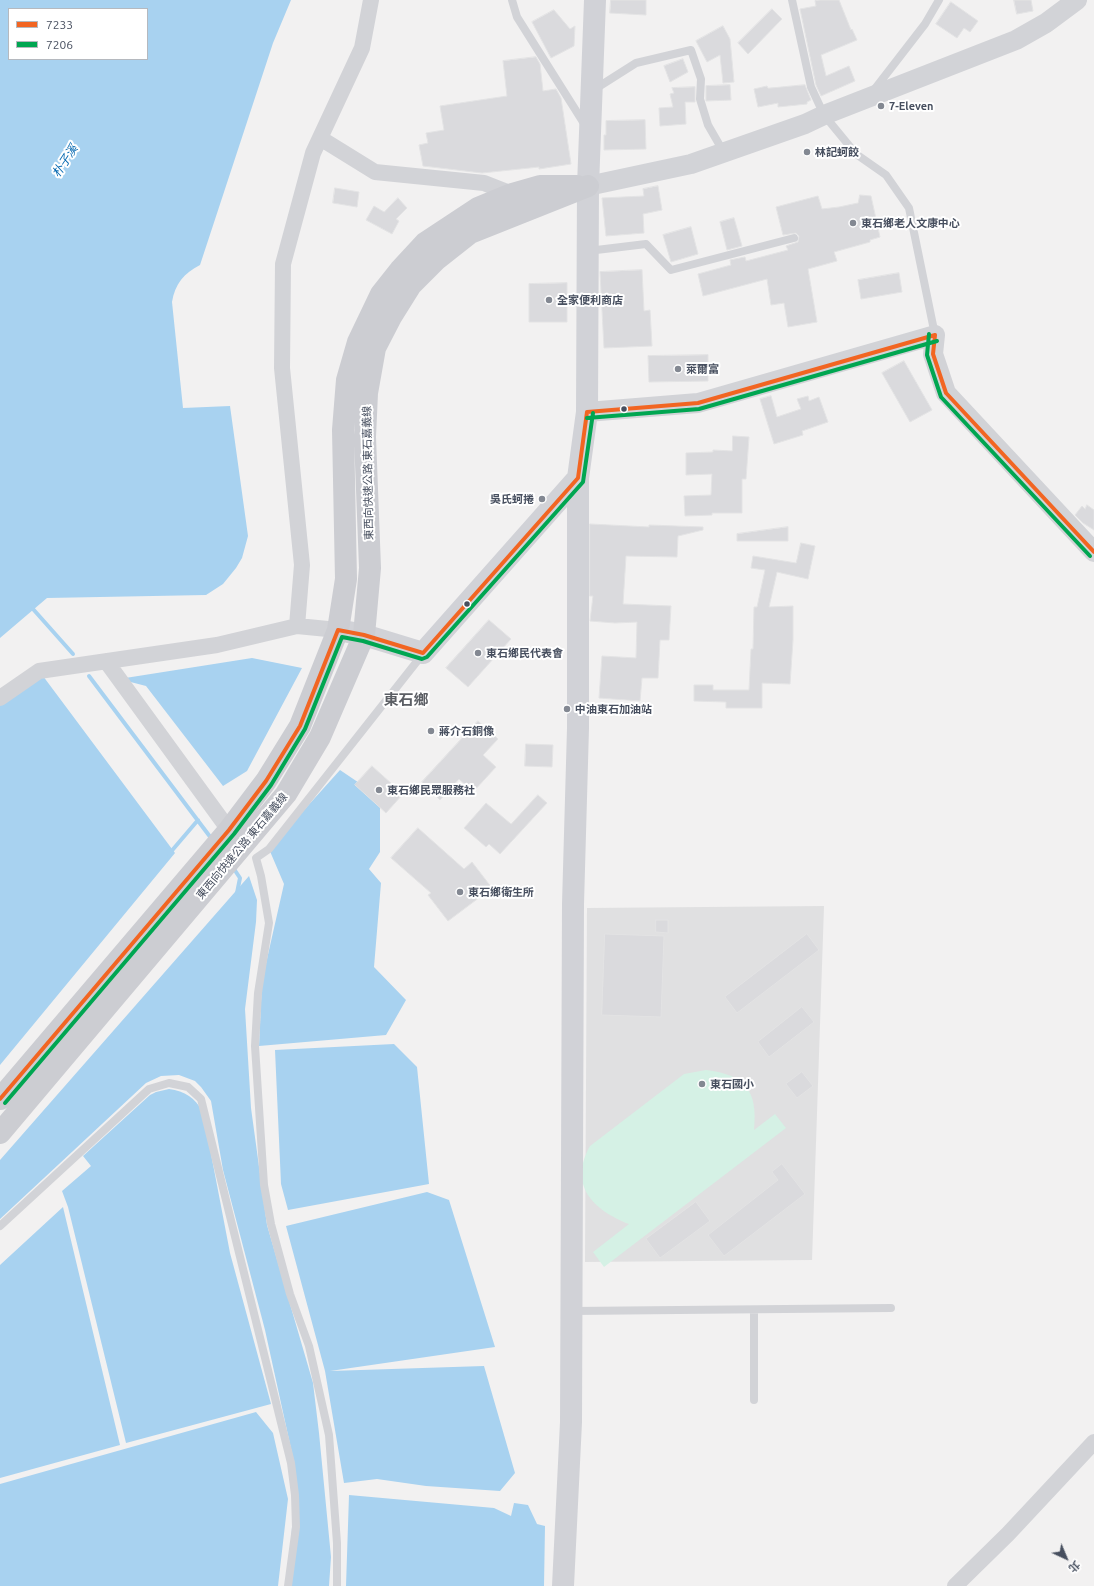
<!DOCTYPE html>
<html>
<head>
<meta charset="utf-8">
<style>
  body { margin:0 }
  #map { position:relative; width:1094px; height:1586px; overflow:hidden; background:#f2f1f1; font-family:Ubuntu,"Noto Sans TC",sans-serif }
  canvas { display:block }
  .legend { position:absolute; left:8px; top:8px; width:140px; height:52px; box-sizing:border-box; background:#fff; border:1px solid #b5b9bf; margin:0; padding:5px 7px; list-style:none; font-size:12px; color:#474f5f }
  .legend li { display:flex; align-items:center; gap:8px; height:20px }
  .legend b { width:20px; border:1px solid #b5b9bf }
  .north { position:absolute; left:1046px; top:1538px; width:40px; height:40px; -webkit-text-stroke:3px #fff; paint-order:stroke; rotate:136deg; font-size:11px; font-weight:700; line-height:16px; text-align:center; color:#474f5f }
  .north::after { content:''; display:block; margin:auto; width:14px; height:18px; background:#474f5f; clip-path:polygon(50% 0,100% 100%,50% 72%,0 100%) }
</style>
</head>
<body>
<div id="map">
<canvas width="1094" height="1586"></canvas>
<ul class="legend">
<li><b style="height:5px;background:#f26522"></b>7233</li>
<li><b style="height:5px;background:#00a651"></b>7206</li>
</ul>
<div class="north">北</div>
</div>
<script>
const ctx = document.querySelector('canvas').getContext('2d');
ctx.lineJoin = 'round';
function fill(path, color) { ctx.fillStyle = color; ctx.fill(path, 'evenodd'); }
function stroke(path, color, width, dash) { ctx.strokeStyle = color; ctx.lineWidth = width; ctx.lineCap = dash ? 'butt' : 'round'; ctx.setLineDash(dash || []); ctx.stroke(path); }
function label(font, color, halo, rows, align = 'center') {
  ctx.font = font + ' Ubuntu,"Noto Sans TC",sans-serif'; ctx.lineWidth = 4; ctx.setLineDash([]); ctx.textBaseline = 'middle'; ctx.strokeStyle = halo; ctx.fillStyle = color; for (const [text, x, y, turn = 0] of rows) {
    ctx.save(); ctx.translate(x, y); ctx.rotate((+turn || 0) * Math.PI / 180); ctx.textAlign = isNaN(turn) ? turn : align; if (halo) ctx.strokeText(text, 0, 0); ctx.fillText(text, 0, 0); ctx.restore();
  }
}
fill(new Path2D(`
  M 824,906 L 812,1260 L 585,1262 L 587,908 Z`), '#e0e0e1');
fill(new Path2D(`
  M 706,1070 C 745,1075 758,1090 754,1130 L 775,1114 L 786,1128 L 604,1267 L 593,1252 L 629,1224 C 593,1210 568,1185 590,1146 L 684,1074 Z`), '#d5f1e5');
fill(new Path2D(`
  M 0,0 L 291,0 L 273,43 L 200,265 C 184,273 175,284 172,302 L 183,408 L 230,406 L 248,536 L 242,558 L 236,568 L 223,584 L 206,595 L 47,598 L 0,638 ZM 9,9 L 147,9 L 147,59 L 9,59 Z
  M 252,658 L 302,668 L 247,771 L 223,786 L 146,686 L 119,679 Z
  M 40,672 L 175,853 L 0,1065 L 0,701 Z
  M 340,770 L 380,797 L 380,852 L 369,869 L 381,883 L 374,967 L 406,1000 L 386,1035 L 259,1046 L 262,981 L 284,884 L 269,849 Z
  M 249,876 L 257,900 L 256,922 L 245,1009 L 251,1108 L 267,1225 L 313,1383 L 319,1433 L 331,1557 L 329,1586 L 289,1586 L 295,1467 L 265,1330 L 223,1170 L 211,1101 L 201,1087 L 195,1081 L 179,1075 L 161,1076 L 146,1083 L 0,1219 L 0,1160 Z
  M 394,1044 L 417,1067 L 429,1184 L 288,1210 L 281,1184 L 275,1050 Z
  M 169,1089 C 185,1091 195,1098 203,1112 L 230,1253 L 271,1404 L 126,1443 L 68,1207 L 62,1191 L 91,1166 L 83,1156 L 150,1095 L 156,1092 Z
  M 427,1192 L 449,1200 L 495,1347 L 330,1371 L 484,1366 L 515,1473 L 500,1491 L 426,1486 L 377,1479 L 344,1483 L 325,1371 L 286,1226 Z
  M 63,1207 L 120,1445 L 0,1478 L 0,1265 Z
  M 256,1412 L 273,1433 L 288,1499 L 278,1586 L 0,1586 L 0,1484 Z
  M 349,1495 L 494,1508 L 511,1516 L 514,1503 L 528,1505 L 537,1524 L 545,1526 L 544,1586 L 346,1586 Z`), '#a8d2f0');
stroke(new Path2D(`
  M 33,609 L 73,654
  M 89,676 L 211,838
  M 169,854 L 198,820
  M 234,869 L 240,878 L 237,893`), '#a8d2f0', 4);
const building = new Path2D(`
  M 611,0 L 646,0 L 646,15 L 610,13 Z
  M 820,0 L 839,0 L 851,30 L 852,29 L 857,40 L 821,55 L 826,76 L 849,66 L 855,81 L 821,96 L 816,85 L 800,9 L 816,6 L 815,1 Z
  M 1014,0 L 1031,0 L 1033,11 L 1017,14 Z
  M 951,2 L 978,21 L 970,32 L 964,28 L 957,38 L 936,24 Z
  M 772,9 L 782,19 L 748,54 L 738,43 Z
  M 554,10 L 570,29 L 575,26 L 574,46 L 551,58 L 532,22 Z
  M 723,26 L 730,39 L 734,82 L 723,83 L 720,55 L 707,62 L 696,41 Z
  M 536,57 L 540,64 L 543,91 L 556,89 L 561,98 L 571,164 L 539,169 L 539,167 L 482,173 L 423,166 L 419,145 L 428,143 L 426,133 L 444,130 L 440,106 L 507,96 L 503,61 Z
  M 683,59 L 688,72 L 670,82 L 664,66 Z
  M 730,85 L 731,100 L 706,101 L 706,86 Z
  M 805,85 L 811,100 L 807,102 L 807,104 L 778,107 L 778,103 L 758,107 L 754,89 L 767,86 L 768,88 Z
  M 695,87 L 695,102 L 685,102 L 686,124 L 660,126 L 659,108 L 673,107 L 670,94 L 674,93 L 672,88 Z
  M 645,120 L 646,149 L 604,150 L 604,135 L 606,135 L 606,121 Z
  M 658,186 L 662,210 L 643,214 L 644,233 L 606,236 L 602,198 L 644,196 L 643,189 Z
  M 335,188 L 359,192 L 357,207 L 333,203 Z
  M 860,195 L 871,196 L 880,237 L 870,240 L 870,242 L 834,252 L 837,261 L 808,269 L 817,322 L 788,327 L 784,303 L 771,305 L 767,279 L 703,296 L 698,274 L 731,265 L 730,260 L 745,257 L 746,261 L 788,250 L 786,246 L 798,242 L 799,236 L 796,233 L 783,235 L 776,207 L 818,196 L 822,209 L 839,207 L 858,203 Z
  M 398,198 L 407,208 L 396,219 L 399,221 L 392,234 L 366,220 L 374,206 L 384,212 Z
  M 734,218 L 742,246 L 727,250 L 720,222 Z
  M 691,227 L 698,254 L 671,262 L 663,235 Z
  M 642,270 L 644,311 L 650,310 L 652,346 L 604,348 L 600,272 Z
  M 899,273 L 902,292 L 861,299 L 858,280 Z
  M 567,283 L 567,322 L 529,322 L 529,284 Z
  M 708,355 L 708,381 L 649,382 L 648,356 Z
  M 904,361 L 932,410 L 910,422 L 882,373 Z
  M 771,396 L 777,417 L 801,409 L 797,399 L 808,396 L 809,401 L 819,397 L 828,422 L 802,431 L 803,435 L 774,444 L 760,399 Z
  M 733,436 L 749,437 L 746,479 L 742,479 L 742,513 L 712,513 L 712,515 L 685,516 L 684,496 L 711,495 L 712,474 L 686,475 L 686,453 L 713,452 L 713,450 L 732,451 Z
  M 1087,505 L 1094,510 L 1094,530 L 1083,523 L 1075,515 L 1082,506 L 1085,509 Z
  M 590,524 L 649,527 L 649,525 L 703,527 L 703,530 L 678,536 L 677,557 L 626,556 L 623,604 L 671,606 L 669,640 L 660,640 L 658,678 L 642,678 L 640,701 L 599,698 L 602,656 L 636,658 L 637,622 L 615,623 L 590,621 L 593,596 L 590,596 Z
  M 788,527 L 788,541 L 737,541 L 737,534 Z
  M 801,543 L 815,546 L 808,579 L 777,572 L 769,607 L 793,606 L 793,640 L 790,684 L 762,683 L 762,708 L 726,708 L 726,702 L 694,701 L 694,685 L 713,685 L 713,690 L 749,690 L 751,649 L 753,649 L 754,607 L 757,607 L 765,570 L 751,568 L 753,556 L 796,563 Z
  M 489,620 L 511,639 L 468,687 L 446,668 Z
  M 478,721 L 498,739 L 483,755 L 496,767 L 473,792 L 459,779 L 440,800 L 422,782 Z
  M 526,744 L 553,745 L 552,767 L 525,766 Z
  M 372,766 L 403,794 L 386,813 L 355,785 Z
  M 538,795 L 547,803 L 500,854 L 489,844 L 486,847 L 464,828 L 486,803 L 511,824 Z
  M 418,828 L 464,869 L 472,862 L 492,888 L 448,921 L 428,895 L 431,893 L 391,858 Z
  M 656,920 L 668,920 L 668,933 L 656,932 Z
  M 605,934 L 664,936 L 661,1017 L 602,1015 Z
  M 807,934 L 819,950 L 737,1013 L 725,997 Z
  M 802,1007 L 814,1022 L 769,1057 L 758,1042 Z
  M 802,1072 L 813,1086 L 797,1098 L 786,1084 Z
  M 782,1164 L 805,1194 L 724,1256 L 708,1235 L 778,1180 L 772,1172 Z
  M 696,1202 L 710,1221 L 660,1258 L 646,1239 Z`);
fill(building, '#dadadd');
stroke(building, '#e3e3e4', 1);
stroke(new Path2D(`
  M 512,0 L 517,17 L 585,125
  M 792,0 L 811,87 L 824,115 L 856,154 L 886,175 L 909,208 L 935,335
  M 595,89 L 636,63 L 691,50 L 701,79 L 700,99 L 708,125 L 723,151
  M 874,90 L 925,24 L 939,0
  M 588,251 L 646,244 L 671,270 L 794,238
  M 0,1226 L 149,1089 L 169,1083 L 188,1087 L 201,1099 L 291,1463 L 295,1495 L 296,1527 L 288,1586
  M 754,1310 L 754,1400
  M 572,1311 L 891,1308
  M 337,1586 L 337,1543 L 329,1435 L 309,1346 L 290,1294 L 271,1224 L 264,1185 L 255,1046 L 258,993 L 269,923 L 261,876 L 256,858 L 269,849 L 422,655`), '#d2d3d7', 8);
stroke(new Path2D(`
  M 320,138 L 375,172 L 484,183 L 512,194 L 514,198
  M 297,626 L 302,565 L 282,368 L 283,264 L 313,153 L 362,48 L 371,0
  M 106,661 L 229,830
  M 0,698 L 39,671 L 217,645 L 297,626 L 338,630
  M 955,1586 L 1008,1534 L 1094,1442`), '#d2d3d7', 16);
stroke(new Path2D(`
  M 588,186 L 691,164 L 805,124 L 824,115 L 1016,40 L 1046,23 L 1077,0
  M 587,412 L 698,403 L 935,335 L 933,354 L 946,393 L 1094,552`), '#d2d3d7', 20);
stroke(new Path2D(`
  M 338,630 L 364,635 L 423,653 L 578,478 L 587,412 L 588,186 L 595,0
  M 563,1586 L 571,1422 L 573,904 L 578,728 L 578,478`), '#d1d2d7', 22);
stroke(new Path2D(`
  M 0,1099 L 229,830 L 266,781 L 300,726 L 338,630 L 346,579 L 343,430 L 347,380 L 358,342 L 381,294 L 400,270 L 425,243 L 478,208 L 512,194 L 540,186 L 577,186
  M 0,1133 L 286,794 L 320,737 L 364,635 L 370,568 L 365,437 L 367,393 L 375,348 L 391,317 L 411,285 L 437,259 L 470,233 L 588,186`), '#cccdd2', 22);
stroke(new Path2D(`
  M 935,335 L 933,354 L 946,393 L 1094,552
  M 587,412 L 698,403 L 935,335
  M 0,1099 L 229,830 L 266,781 L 300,726 L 338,630 L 364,635 L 423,653 L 578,478 L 587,412`), '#f26522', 4);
stroke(new Path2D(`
  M 929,334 L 927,355 L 941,397 L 1090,556
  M 587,418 L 699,409 L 937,341
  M 5,1103 L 234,834 L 271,785 L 305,729 L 342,637 L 363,641 L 422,659 L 427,657 L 583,482 L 593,413`), '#00a651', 4);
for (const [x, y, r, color] of [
  [881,106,4,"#838892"],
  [807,152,4,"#838892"],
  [853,223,4,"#838892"],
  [549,300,4,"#838892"],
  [678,369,4,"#838892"],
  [624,409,3.5,"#474f5f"],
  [542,499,4,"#838892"],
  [467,604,3.5,"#474f5f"],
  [478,653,4,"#838892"],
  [567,709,4,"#838892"],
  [431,731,4,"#838892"],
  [379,790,4,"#838892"],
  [460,892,4,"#838892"],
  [702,1084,4,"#838892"]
]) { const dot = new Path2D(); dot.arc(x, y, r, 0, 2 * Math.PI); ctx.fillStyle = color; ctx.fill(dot); stroke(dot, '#fff', 1.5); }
label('bold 11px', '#474f5f', '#fff', [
  ["7-Eleven",889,106],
  ["林記蚵餃",815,152],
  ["東石鄉老人文康中心",861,223],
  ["全家便利商店",557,300],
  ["萊爾富",686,369],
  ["吳氏蚵捲",534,499,"right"],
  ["東石鄉民代表會",486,653],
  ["中油東石加油站",575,709],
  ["蔣介石銅像",439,731],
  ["東石鄉民眾服務社",387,790],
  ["東石鄉衛生所",468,892],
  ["東石國小",710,1084]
], 'left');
label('11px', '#474f5f', '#fff', [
  ["東西向快速公路 東石嘉義線",368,473,-91],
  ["東西向快速公路 東石嘉義線",242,846,-50]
]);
label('italic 12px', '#076ab2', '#fff', [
  ["朴子溪",65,161,-57]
]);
label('bold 15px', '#5c5f65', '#fff', [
  ["東石鄉",406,700]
]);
</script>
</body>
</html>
